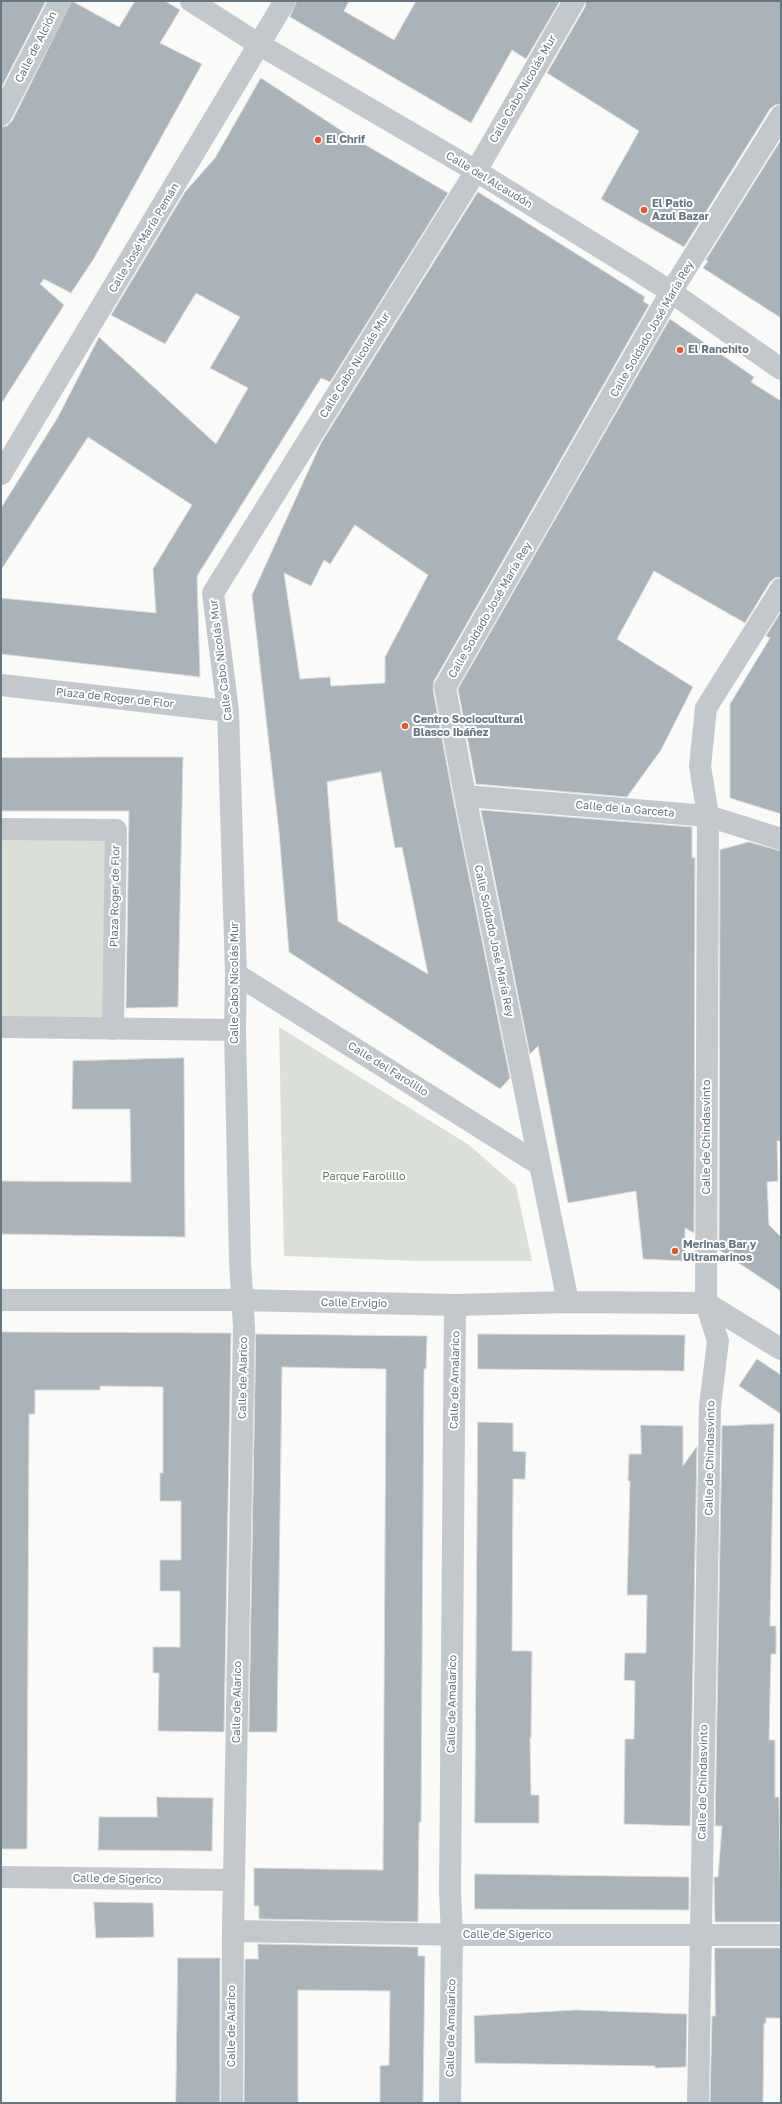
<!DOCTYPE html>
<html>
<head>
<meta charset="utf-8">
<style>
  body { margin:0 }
  #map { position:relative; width:782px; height:2104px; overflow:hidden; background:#fafaf8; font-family:"Golos Text",sans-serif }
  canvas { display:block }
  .frame { position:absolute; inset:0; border:2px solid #657683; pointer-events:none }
</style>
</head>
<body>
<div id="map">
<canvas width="782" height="2104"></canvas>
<div class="frame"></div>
</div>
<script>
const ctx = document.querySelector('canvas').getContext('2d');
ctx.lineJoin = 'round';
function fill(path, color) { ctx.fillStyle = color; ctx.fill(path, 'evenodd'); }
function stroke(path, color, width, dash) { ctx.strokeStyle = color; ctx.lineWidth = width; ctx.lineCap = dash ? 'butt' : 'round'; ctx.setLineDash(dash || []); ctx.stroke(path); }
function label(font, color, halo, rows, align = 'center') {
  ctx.font = font + ' "Golos Text",sans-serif'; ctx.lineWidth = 4; ctx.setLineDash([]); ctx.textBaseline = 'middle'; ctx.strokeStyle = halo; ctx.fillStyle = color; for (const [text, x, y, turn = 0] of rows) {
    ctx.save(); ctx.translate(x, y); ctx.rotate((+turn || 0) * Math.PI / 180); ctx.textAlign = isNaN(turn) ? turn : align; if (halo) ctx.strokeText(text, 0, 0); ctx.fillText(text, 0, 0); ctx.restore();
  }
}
fill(new Path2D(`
  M 1,829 L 116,830 L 113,1029 L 1,1027 Z
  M 279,1027 L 469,1145 L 516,1186 L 532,1261 L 418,1261 L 284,1256 Z`), '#dadfd7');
const building = new Path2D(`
  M 1,1 L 46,1 L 1,88 Z
  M 72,1 L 119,27 L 135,1 L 165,1 L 180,10 L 160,43 L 202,64 L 93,260 L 71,293 L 44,279 L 40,284 L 64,305 L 1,404 L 1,127 L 7,126 L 12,121 Z
  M 297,1 L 349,1 L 344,11 L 394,40 L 416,1 L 560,1 L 526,59 L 512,50 L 471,123 L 290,17 Z
  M 586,1 L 781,1 L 781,104 L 775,105 L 770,109 L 684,247 L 601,199 L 639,131 L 547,73 L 585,7 Z
  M 261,78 L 345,133 L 448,193 L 330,382 L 321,378 L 197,576 L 200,677 L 1,654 L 1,598 L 156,613 L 153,569 L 192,505 L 88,437 L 1,570 L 1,508 L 58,417 L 99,337 L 216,444 L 248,388 L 210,368 L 240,317 L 196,293 L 165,344 L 111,315 L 185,192 L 215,158 Z
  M 781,140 L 781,318 L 703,268 L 708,261 L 706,260 Z
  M 478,192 L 645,297 L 643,301 L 649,305 L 434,681 L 433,689 L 453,798 L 510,1078 L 500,1089 L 289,952 L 279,832 L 252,595 L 321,443 ZM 355,525 L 428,575 L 385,657 L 385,683 L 331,686 L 330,677 L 300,679 L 284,573 L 311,586 L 324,560 L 330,564 ZM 381,772 L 395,848 L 402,847 L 428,974 L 338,921 L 327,782 Z
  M 670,319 L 754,377 L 751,382 L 781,401 L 781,577 L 775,578 L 770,582 L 745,623 L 654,571 L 617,639 L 693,687 L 661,750 L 627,797 L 476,784 L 458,689 Z
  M 781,612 L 781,814 L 730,798 L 730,704 L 770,638 L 766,636 Z
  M 94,757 L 183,757 L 178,1007 L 126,1008 L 129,811 L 1,811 L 1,758 Z
  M 481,810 L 692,827 L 692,858 L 695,857 L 694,1233 L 685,1228 L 685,1261 L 643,1259 L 636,1191 L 568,1203 L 538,1046 L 530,1054 Z
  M 749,842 L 781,851 L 781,1141 L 777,1141 L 778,1181 L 767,1182 L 769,1225 L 781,1237 L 781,1291 L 719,1250 L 720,850 Z
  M 184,1058 L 185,1237 L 1,1234 L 1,1181 L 131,1182 L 130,1109 L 72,1109 L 73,1061 Z
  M 1,1332 L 231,1333 L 224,1732 L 158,1731 L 159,1673 L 153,1673 L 153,1647 L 180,1647 L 180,1591 L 160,1591 L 160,1560 L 181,1560 L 181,1501 L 160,1501 L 160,1473 L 163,1473 L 163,1387 L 100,1386 L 100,1390 L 35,1390 L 35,1414 L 29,1414 L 27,1849 L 1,1849 Z
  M 256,1334 L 427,1336 L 426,1369 L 424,1369 L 421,1822 L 419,1822 L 418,1922 L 259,1919 L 259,1906 L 254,1906 L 254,1868 L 383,1870 L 386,1369 L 282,1367 L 277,1732 L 249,1732 Z
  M 478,1334 L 685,1335 L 684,1371 L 478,1369 Z
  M 757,1359 L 781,1375 L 781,1414 L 739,1386 Z
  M 478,1422 L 513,1423 L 513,1451 L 526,1452 L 525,1479 L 513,1479 L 512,1651 L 532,1651 L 531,1738 L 530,1738 L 531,1795 L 539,1795 L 539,1823 L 475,1823 Z
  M 774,1424 L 770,1626 L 776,1626 L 776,1654 L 771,1654 L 769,1740 L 775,1740 L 775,1797 L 779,1797 L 781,1922 L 715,1922 L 714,1877 L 718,1877 L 722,1826 L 715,1826 L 722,1426 Z
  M 641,1425 L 683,1426 L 683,1466 L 697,1446 L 690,1826 L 624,1824 L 625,1739 L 634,1739 L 635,1681 L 624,1680 L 625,1653 L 646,1653 L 647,1595 L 627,1595 L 630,1481 L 628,1481 L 629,1454 L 641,1454 Z
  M 157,1797 L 213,1798 L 212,1851 L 98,1850 L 99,1817 L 157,1817 Z
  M 475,1874 L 689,1877 L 689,1910 L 475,1909 Z
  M 94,1902 L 153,1903 L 154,1937 L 96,1938 Z
  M 258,1944 L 418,1947 L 418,1956 L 425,1956 L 423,2103 L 380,2103 L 380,2066 L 389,2065 L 390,1991 L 298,1990 L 298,2103 L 244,2103 L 245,1959 L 258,1959 Z
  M 715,1948 L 781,1948 L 781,2018 L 766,2018 L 766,2023 L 764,2023 L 763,2103 L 710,2103 L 712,2016 L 715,2016 Z
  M 178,1958 L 220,1958 L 220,2103 L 176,2103 Z
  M 576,2010 L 687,2014 L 686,2067 L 655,2068 L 655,2066 L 475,2063 L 474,2016 Z`);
fill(building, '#aab3b9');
stroke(building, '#dcdcda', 1);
stroke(new Path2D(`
  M 191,1 L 260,45 L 476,171 L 640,272 L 671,292 L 781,369
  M 1,115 L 60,1
  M 1,474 L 285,1
  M 1,685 L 228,711
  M 465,796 L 708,816 L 781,839
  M 1,829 L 116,830 L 113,1029
  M 236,974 L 540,1165
  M 1,1027 L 235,1030
  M 1,1300 L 243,1300 L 455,1305 L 568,1302 L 706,1303 L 781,1349
  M 568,1302 L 465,796 L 445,687 L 671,292 L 781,116
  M 1,1877 L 234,1880
  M 233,1931 L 475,1935 L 781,1935
  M 232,2103 L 233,1931 L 244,1327 L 240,1262 L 235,1030 L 236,974 L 228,711 L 213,593 L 476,171 L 574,1
  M 450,2103 L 452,1934 L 450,1892 L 455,1305
  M 698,2103 L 710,1406 L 718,1341 L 706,1303 L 708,816 L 700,766 L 706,708 L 781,589`), '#c3c8cc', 22);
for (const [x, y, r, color] of [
  [318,140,4,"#e4572e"],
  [644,210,4,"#e4572e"],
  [680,350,4,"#e4572e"],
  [405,726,4,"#e4572e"],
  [675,1251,4,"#e4572e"]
]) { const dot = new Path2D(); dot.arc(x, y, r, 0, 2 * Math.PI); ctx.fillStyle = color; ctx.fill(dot); stroke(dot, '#fff', 1.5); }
label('11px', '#657683', '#fff', [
  ["Calle de Alción",36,47,-63],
  ["Calle Cabo Nicolás Mur",523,89,-60],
  ["Calle del Alcaudón",489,180,31],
  ["Calle José María Pemán",144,238,-59],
  ["Calle Soldado José María Rey",652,329,-60],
  ["Calle Cabo Nicolás Mur",355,365,-58],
  ["Calle Soldado José María Rey",490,610,-60],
  ["Calle Cabo Nicolás Mur",221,660,-97],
  ["Plaza de Roger de Flor",115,698,6],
  ["Calle de la Garceta",625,809,5],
  ["Plaza Roger de Flor",115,896,-89],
  ["Calle Soldado José María Rey",494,941,78],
  ["Calle Cabo Nicolás Mur",235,983,-90],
  ["Calle del Farolillo",388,1069,32],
  ["Calle de Chindasvinto",707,1137,-90],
  ["Calle Ervigio",354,1303,1],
  ["Calle de Alarico",243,1378,-89],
  ["Calle de Amalarico",455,1380,-89],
  ["Calle de Chindasvinto",710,1458,-89],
  ["Calle de Alarico",237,1702,-89],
  ["Calle de Amalarico",452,1704,-89],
  ["Calle de Chindasvinto",703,1782,-89],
  ["Calle de Sigerico",117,1879,1],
  ["Calle de Sigerico",507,1935],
  ["Calle de Alarico",232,2026,-90],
  ["Calle de Amalarico",451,2028,-89]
]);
label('bold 11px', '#657683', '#fff', [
  ["El Chrif",326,140],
  ["El Patio",652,204],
  ["Azul Bazar",652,217],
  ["El Ranchito",688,350],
  ["Centro Sociocultural",413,720],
  ["Blasco Ibáñez",413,733],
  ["Merinas Bar y",683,1245],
  ["Ultramarinos",683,1258]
], 'left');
label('11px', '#687a64', '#fff', [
  ["Parque Farolillo",364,1177]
]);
</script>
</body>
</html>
